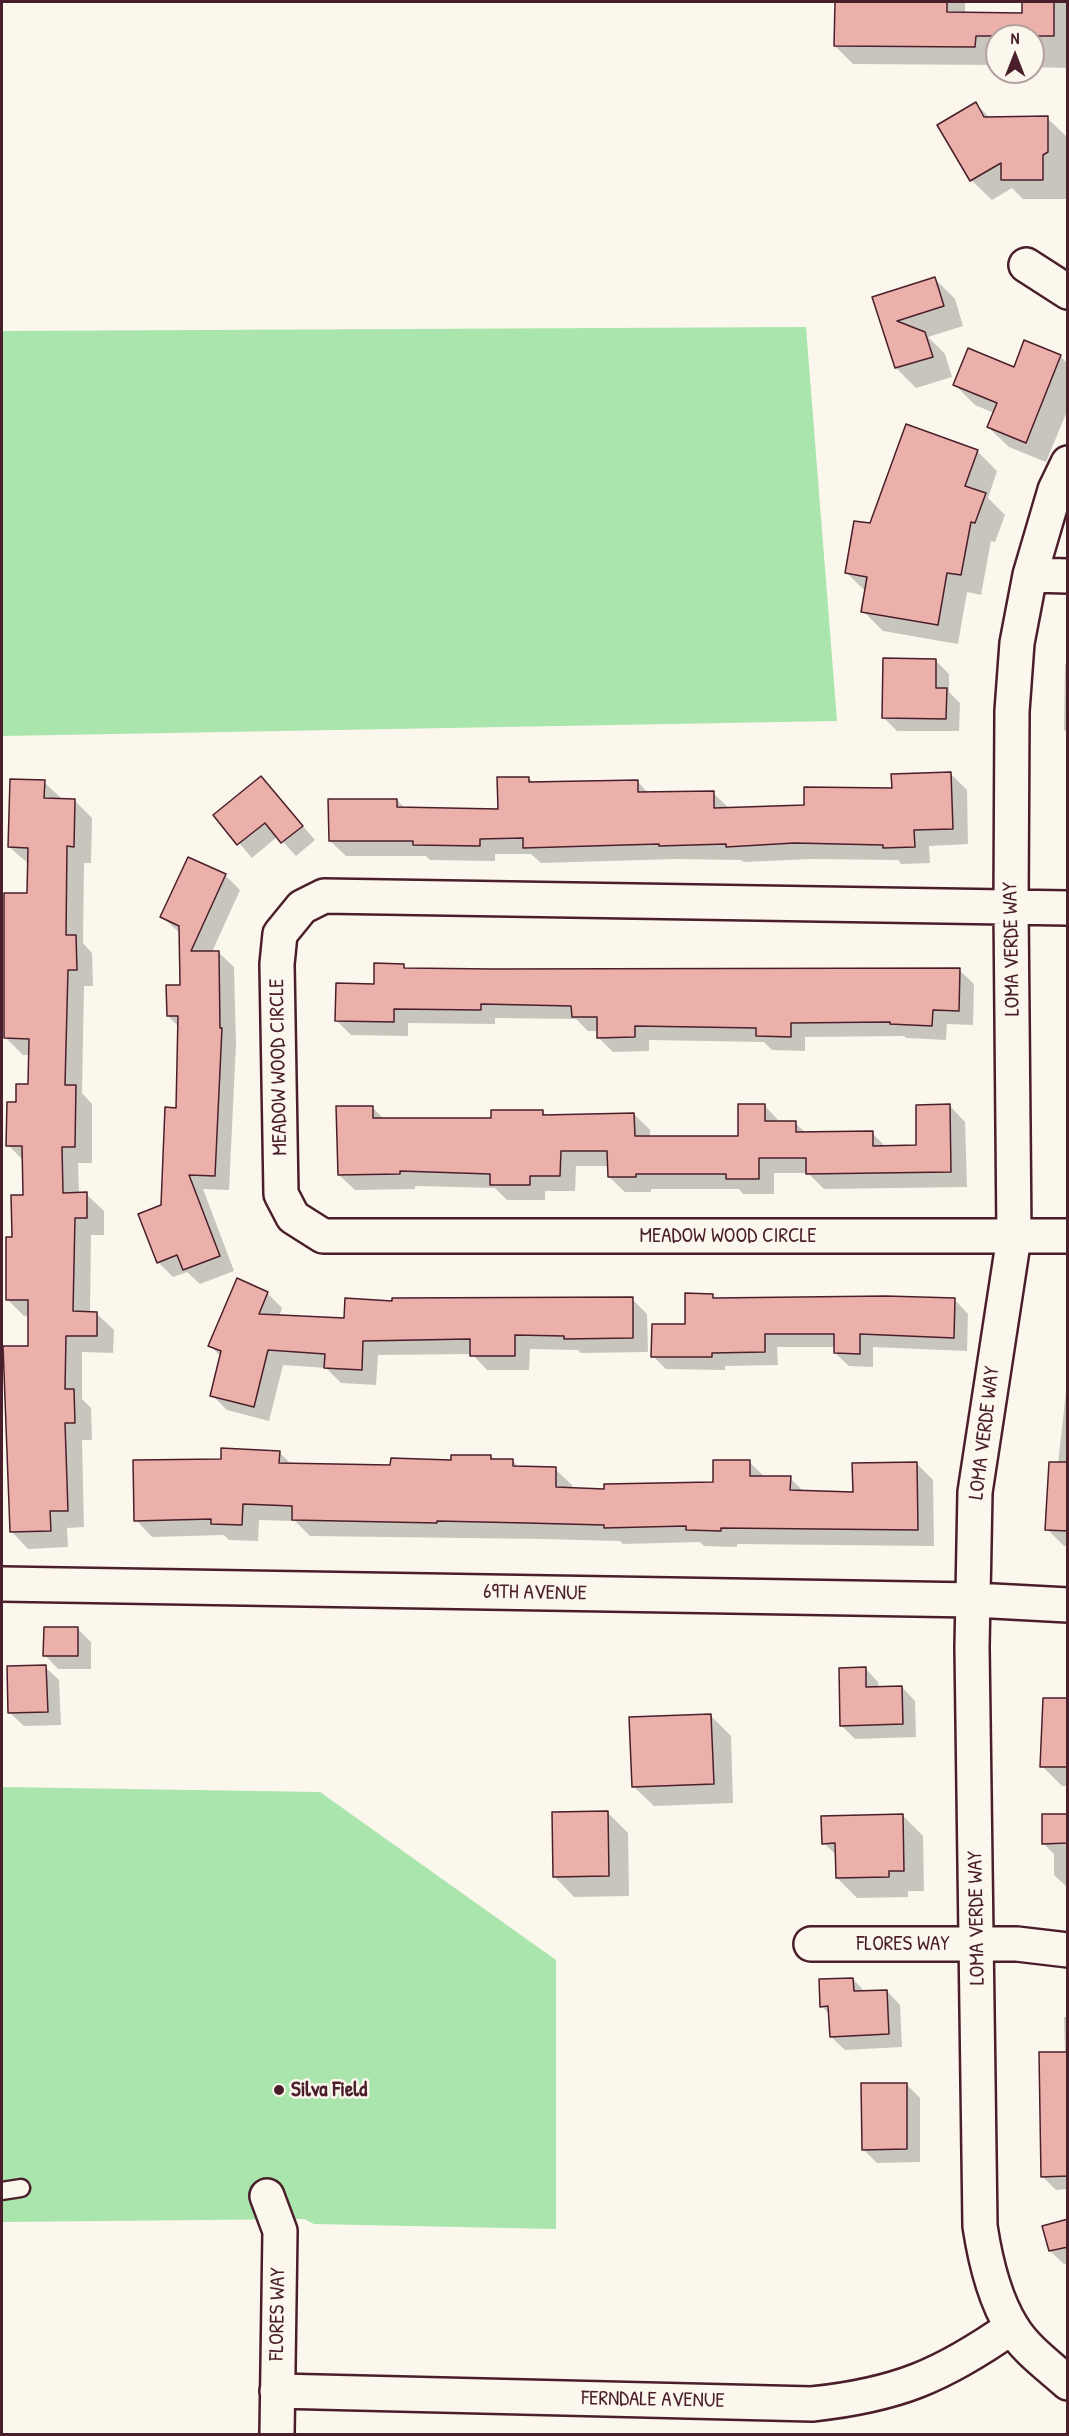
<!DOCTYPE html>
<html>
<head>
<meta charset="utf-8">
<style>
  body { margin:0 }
  #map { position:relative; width:1069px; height:2436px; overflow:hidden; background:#fbf7ec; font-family:"Patrick Hand",sans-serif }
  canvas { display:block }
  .frame { position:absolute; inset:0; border:3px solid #4a1f2b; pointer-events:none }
  .north { position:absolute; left:985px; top:24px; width:60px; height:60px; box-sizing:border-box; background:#fbf7ec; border:2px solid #b4a19f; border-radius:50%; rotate:0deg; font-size:16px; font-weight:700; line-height:24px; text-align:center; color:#4a1f2b }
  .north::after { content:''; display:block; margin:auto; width:21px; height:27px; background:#4a1f2b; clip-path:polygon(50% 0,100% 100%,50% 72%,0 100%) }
</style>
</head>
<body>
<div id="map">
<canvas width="1069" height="2436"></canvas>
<div class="frame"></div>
<div class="north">N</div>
</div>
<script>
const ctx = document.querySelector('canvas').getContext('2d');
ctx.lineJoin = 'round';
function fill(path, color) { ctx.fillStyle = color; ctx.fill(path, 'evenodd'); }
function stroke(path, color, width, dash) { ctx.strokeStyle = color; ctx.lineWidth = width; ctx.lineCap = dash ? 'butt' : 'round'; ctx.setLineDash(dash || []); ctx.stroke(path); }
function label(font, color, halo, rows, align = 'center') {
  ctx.font = font + ' "Patrick Hand",sans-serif'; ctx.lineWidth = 5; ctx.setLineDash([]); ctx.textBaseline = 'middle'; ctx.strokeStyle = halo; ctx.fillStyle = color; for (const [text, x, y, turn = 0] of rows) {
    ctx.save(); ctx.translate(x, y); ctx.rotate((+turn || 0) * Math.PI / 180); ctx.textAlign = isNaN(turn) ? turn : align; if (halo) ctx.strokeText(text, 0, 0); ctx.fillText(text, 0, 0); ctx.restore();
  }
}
fill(new Path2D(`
  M 806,327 L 837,721 L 2,736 L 2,331 Z
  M 2,1787 L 320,1792 L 556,1960 L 556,2229 L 314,2224 L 304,2219 L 2,2222 Z`), '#a9e5ac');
fill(new Path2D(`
  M 836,2 L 965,2 L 965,13 L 1023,14 L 1024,2 L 1068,2 L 1068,68 L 1033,67 L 1033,36 L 997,36 L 997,65 L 853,64 L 835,46 Z
  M 976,104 L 990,118 L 1047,118 L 1068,138 L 1068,199 L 1023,199 L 1012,188 L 992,200 L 971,180 Z
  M 935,279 L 955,299 L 963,326 L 928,337 L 945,354 L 952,377 L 916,388 L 896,368 L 874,298 Z
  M 1060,356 L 1068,364 L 1068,409 L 1046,462 L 1009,447 L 988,427 L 994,413 L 975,405 L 955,385 Z
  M 977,451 L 997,471 L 988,498 L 1005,515 L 995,542 L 991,541 L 981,595 L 967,592 L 958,644 L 883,631 L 863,611 L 866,592 L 846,572 L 871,525 Z
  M 936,661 L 949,674 L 949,692 L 960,703 L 959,731 L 897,731 L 883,717 Z
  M 1065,664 L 1068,664 L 1068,733 L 1064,730 Z
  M 951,774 L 967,790 L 968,844 L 929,846 L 930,863 L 901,864 L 898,860 L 811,859 L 744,862 L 741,860 L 675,859 L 541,863 L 531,854 L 495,854 L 495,861 L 430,860 L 426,856 L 346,856 L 330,841 L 397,800 L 405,808 L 499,810 L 528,778 L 534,783 L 638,782 L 649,794 L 713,793 L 730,809 L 805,807 L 893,790 Z
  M 261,778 L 315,840 L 296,856 L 278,836 L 252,858 L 215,815 Z
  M 44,782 L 62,799 L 75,801 L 92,818 L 91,863 L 84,863 L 83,943 L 92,953 L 93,986 L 84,986 L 82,1093 L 92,1104 L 92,1163 L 78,1163 L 79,1194 L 86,1194 L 104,1211 L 104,1235 L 91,1235 L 90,1313 L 96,1313 L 114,1330 L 113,1353 L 82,1352 L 82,1399 L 91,1408 L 92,1440 L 82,1440 L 84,1527 L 67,1528 L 68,1547 L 28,1549 L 11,1531 L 29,1348 L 30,1317 L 24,1316 L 7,1299 L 13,1239 L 24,1196 L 24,1161 L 8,1145 L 18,1103 L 30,1086 L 30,1055 L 23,1055 L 6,1038 L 29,894 L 29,864 L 9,847 Z
  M 225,875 L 240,890 L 212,952 L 218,952 L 234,967 L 236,1044 L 229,1190 L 203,1189 L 234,1271 L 200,1284 L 187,1272 L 173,1277 L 158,1262 L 163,1206 L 177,1109 L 179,1027 L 168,1016 L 182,986 L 181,934 L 162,917 Z
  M 403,965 L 408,970 L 959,970 L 974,984 L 973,1025 L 947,1024 L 946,1040 L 906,1038 L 904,1036 L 805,1037 L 805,1051 L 772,1050 L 764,1042 L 649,1040 L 649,1051 L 613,1052 L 598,1037 L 598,1031 L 588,1031 L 576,1019 L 495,1018 L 495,1024 L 408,1023 L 408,1036 L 351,1035 L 336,1020 L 375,985 Z
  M 765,1106 L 780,1122 L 795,1123 L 806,1133 L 872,1133 L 886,1147 L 918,1146 L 950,1106 L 965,1122 L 967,1187 L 824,1189 L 808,1173 L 774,1173 L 774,1194 L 743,1194 L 739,1189 L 651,1189 L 651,1192 L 625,1192 L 609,1177 L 609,1166 L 576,1166 L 575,1191 L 545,1191 L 545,1200 L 507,1200 L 495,1188 L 415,1186 L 415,1189 L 355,1190 L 339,1175 L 372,1107 L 384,1119 L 492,1120 L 543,1112 L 547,1116 L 634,1114 L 650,1130 L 650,1137 L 739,1138 Z
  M 267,1293 L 282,1308 L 279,1317 L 346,1320 L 393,1302 L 632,1299 L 647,1314 L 648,1352 L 581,1353 L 578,1350 L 530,1349 L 529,1370 L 487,1370 L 472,1354 L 378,1355 L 376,1385 L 341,1383 L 326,1368 L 283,1365 L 269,1421 L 227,1410 L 212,1395 L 221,1357 L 210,1345 Z
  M 712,1295 L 716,1299 L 955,1300 L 968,1314 L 967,1351 L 873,1347 L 873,1367 L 849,1366 L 835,1353 L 835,1347 L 777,1347 L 778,1365 L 725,1366 L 725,1370 L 666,1369 L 653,1356 L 686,1326 Z
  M 1068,1374 L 1068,1546 L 1064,1546 L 1047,1529 L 1058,1464 Z
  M 279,1452 L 292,1465 L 392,1467 L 491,1456 L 494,1460 L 513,1461 L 520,1468 L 555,1469 L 572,1485 L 572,1489 L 605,1490 L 714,1484 L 749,1462 L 765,1477 L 790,1478 L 804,1492 L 854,1493 L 916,1463 L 933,1480 L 934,1546 L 737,1544 L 737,1547 L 704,1546 L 700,1542 L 623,1544 L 620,1541 L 543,1539 L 310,1536 L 295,1521 L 259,1520 L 258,1541 L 229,1540 L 224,1535 L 152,1537 L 136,1520 L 222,1460 Z
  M 78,1629 L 91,1642 L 91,1669 L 58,1669 L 45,1655 Z
  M 45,1667 L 59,1680 L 61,1725 L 24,1726 L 10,1713 Z
  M 865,1668 L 878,1682 L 879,1688 L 902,1687 L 915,1701 L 916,1737 L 855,1739 L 842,1726 Z
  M 1068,1700 L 1068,1786 L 1062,1786 L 1042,1766 Z
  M 710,1715 L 731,1736 L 733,1803 L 654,1806 L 633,1786 Z
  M 608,1813 L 628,1833 L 629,1896 L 574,1897 L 554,1876 Z
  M 1068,1815 L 1068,1888 L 1054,1875 L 1054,1854 L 1044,1844 Z
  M 903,1816 L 923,1836 L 924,1891 L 908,1891 L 908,1897 L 857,1898 L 837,1878 L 837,1856 L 824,1843 Z
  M 853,1979 L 865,1992 L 887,1991 L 900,2005 L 902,2047 L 845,2050 L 831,2037 L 830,2015 L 822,2006 Z
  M 1064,2017 L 1068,2017 L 1068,2189 L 1056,2190 L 1042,2176 L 1065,2053 Z
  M 906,2084 L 920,2098 L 920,2162 L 877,2163 L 863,2149 Z
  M 1068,2221 L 1068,2263 L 1064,2264 L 1050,2251 Z`), '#0003');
const building = new Path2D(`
  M 835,2 L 947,2 L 947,12 L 1022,13 L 1022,2 L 1054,2 L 1054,36 L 976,36 L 975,47 L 834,46 Z
  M 976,102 L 984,117 L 1048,116 L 1048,152 L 1043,155 L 1043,180 L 1001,180 L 1001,163 L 970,181 L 937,125 Z
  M 935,277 L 944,306 L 897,321 L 925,332 L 933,357 L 895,368 L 872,297 Z
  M 1024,340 L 1061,355 L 1026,443 L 987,427 L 997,403 L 953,385 L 968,348 L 1014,367 Z
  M 906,424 L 978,450 L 965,486 L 986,493 L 975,523 L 971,522 L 961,575 L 947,573 L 938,625 L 861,612 L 867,577 L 845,573 L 854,521 L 870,523 Z
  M 883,658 L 936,659 L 936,688 L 947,688 L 946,719 L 882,718 Z
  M 951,772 L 953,829 L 914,830 L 915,847 L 883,848 L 883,845 L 794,843 L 726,847 L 726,844 L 659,846 L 659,844 L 523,848 L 523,838 L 480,839 L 480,846 L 413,845 L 413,841 L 329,841 L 328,799 L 397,799 L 397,807 L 498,809 L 497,777 L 529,777 L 529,782 L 638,780 L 638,792 L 714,791 L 714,808 L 804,805 L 804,787 L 892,788 L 891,774 Z
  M 261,776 L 303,826 L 281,843 L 265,823 L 237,845 L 213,815 Z
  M 10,779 L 45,780 L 44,798 L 75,799 L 74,847 L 67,846 L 66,935 L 76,935 L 77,970 L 68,970 L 65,1085 L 76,1085 L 75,1147 L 62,1147 L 63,1193 L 87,1192 L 87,1218 L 75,1218 L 73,1311 L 97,1312 L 97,1336 L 66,1336 L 65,1389 L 74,1389 L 75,1423 L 65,1423 L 68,1511 L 50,1511 L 51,1531 L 10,1532 L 3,1346 L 28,1346 L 28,1300 L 6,1300 L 6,1237 L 12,1237 L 11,1195 L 23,1195 L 22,1146 L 6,1146 L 7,1102 L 16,1102 L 16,1084 L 28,1084 L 29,1039 L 4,1038 L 4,893 L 27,893 L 28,848 L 8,847 Z
  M 188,857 L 226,874 L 191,951 L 219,951 L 220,1028 L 222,1028 L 215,1176 L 189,1175 L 220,1256 L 183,1270 L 177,1255 L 157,1263 L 138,1214 L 161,1205 L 165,1107 L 176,1108 L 178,1016 L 167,1016 L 166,985 L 180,985 L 179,926 L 160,917 Z
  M 374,963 L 404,964 L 404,968 L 493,969 L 960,968 L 959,1011 L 933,1010 L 932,1026 L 890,1024 L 890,1022 L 791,1023 L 791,1037 L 756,1036 L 756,1028 L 635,1026 L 635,1037 L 597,1038 L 597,1017 L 572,1017 L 571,1006 L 481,1004 L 481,1010 L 394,1009 L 394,1022 L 335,1021 L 336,983 L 374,984 Z
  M 738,1104 L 765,1104 L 765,1121 L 796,1121 L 796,1132 L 873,1131 L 873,1146 L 916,1145 L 916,1105 L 950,1104 L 951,1172 L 806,1174 L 806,1158 L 759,1158 L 759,1179 L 726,1179 L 726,1174 L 636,1174 L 636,1177 L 608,1177 L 607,1151 L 561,1151 L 560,1176 L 530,1176 L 530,1185 L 490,1185 L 490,1174 L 400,1171 L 400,1174 L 338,1175 L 336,1106 L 373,1106 L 373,1118 L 491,1118 L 491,1110 L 543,1110 L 543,1115 L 634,1113 L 635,1136 L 738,1136 Z
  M 237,1278 L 268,1292 L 259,1314 L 344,1318 L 345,1298 L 392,1301 L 392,1298 L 633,1297 L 633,1338 L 564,1339 L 564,1336 L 515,1335 L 515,1356 L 470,1356 L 470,1339 L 363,1341 L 362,1370 L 324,1368 L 325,1354 L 268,1350 L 254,1407 L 210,1396 L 221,1351 L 208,1346 Z
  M 685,1293 L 713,1294 L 713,1298 L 886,1296 L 955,1298 L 954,1338 L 860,1334 L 860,1354 L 834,1353 L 834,1334 L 765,1334 L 765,1352 L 712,1353 L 712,1357 L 651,1357 L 652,1324 L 685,1324 Z
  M 221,1448 L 280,1451 L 279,1463 L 390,1465 L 391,1458 L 451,1460 L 451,1455 L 491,1455 L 491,1459 L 513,1459 L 513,1466 L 556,1467 L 556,1487 L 604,1489 L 604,1484 L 713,1482 L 713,1460 L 750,1460 L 750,1476 L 791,1476 L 790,1490 L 853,1492 L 852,1463 L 917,1462 L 918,1530 L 721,1528 L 721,1531 L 686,1530 L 686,1526 L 604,1528 L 604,1525 L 526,1523 L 437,1521 L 437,1523 L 292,1520 L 292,1506 L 243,1504 L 242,1525 L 211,1524 L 211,1519 L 134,1521 L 133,1460 L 221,1459 Z
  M 1049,1462 L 1068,1462 L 1068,1531 L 1045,1530 Z
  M 44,1627 L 78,1627 L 78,1656 L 43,1656 Z
  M 46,1665 L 48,1712 L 8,1713 L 7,1666 Z
  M 866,1667 L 866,1687 L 902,1686 L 903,1724 L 840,1726 L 839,1668 Z
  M 1043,1698 L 1068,1698 L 1068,1767 L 1040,1767 Z
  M 711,1714 L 714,1784 L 632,1787 L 629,1717 Z
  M 608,1811 L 609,1876 L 553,1877 L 552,1812 Z
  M 903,1814 L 904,1871 L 889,1871 L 889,1877 L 836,1878 L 835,1843 L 822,1844 L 821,1816 Z
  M 1042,1814 L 1068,1814 L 1068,1843 L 1042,1844 Z
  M 853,1978 L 854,1991 L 887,1990 L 889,2034 L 830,2037 L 828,2006 L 820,2007 L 819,1979 Z
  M 1039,2052 L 1068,2052 L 1068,2176 L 1041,2177 Z
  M 861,2083 L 907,2083 L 907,2149 L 862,2150 Z
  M 1068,2219 L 1068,2247 L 1049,2251 L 1042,2226 Z`);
fill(building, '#ebb0aa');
stroke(building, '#4a1f2b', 1.5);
const lane = new Path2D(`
  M 2,2191 L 21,2188`);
const street = new Path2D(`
  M 1026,265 L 1068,292
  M 1068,463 L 1055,490 L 1030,575 L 1017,643 L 1012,711 L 1011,907 L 1014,1237 L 975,1492 L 972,1647 L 980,2226 C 985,2259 994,2298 1012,2327 C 1025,2349 1049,2366 1068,2383
  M 1030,575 L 1068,576
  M 1068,908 L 324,896 L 302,907 L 280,934 L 277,964 L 281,1194 L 293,1217 L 323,1236 L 1068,1236
  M 2,1584 L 974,1600 L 1068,1605
  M 811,1944 L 1017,1944 L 1068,1950
  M 267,2196 L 280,2231 L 277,2434
  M 277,2391 L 812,2404 C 897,2395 942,2376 1012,2327`);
stroke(lane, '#4a1f2b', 21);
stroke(street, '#4a1f2b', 38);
stroke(lane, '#fbf7ec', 16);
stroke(street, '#fbf7ec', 33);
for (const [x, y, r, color] of [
  [279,2090,6,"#4a1f2b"]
]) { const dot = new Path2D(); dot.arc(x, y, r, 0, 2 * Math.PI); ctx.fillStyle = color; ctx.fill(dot); stroke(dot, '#fbf7ec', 2); }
label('21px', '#4a1f2b', '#fbf7ec', [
  ["LOMA VERDE WAY",1012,949,-91],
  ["MEADOW WOOD CIRCLE",279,1067,-91],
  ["MEADOW WOOD CIRCLE",728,1236],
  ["LOMA VERDE WAY",985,1433,-83],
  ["69TH AVENUE",535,1593,1],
  ["LOMA VERDE WAY",977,1918,-91],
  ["FLORES WAY",903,1944],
  ["FLORES WAY",278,2314,-89],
  ["FERNDALE AVENUE",653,2400,1]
]);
label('bold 21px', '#4a1f2b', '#fbf7ec', [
  ["Silva Field",291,2090]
], 'left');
</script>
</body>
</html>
